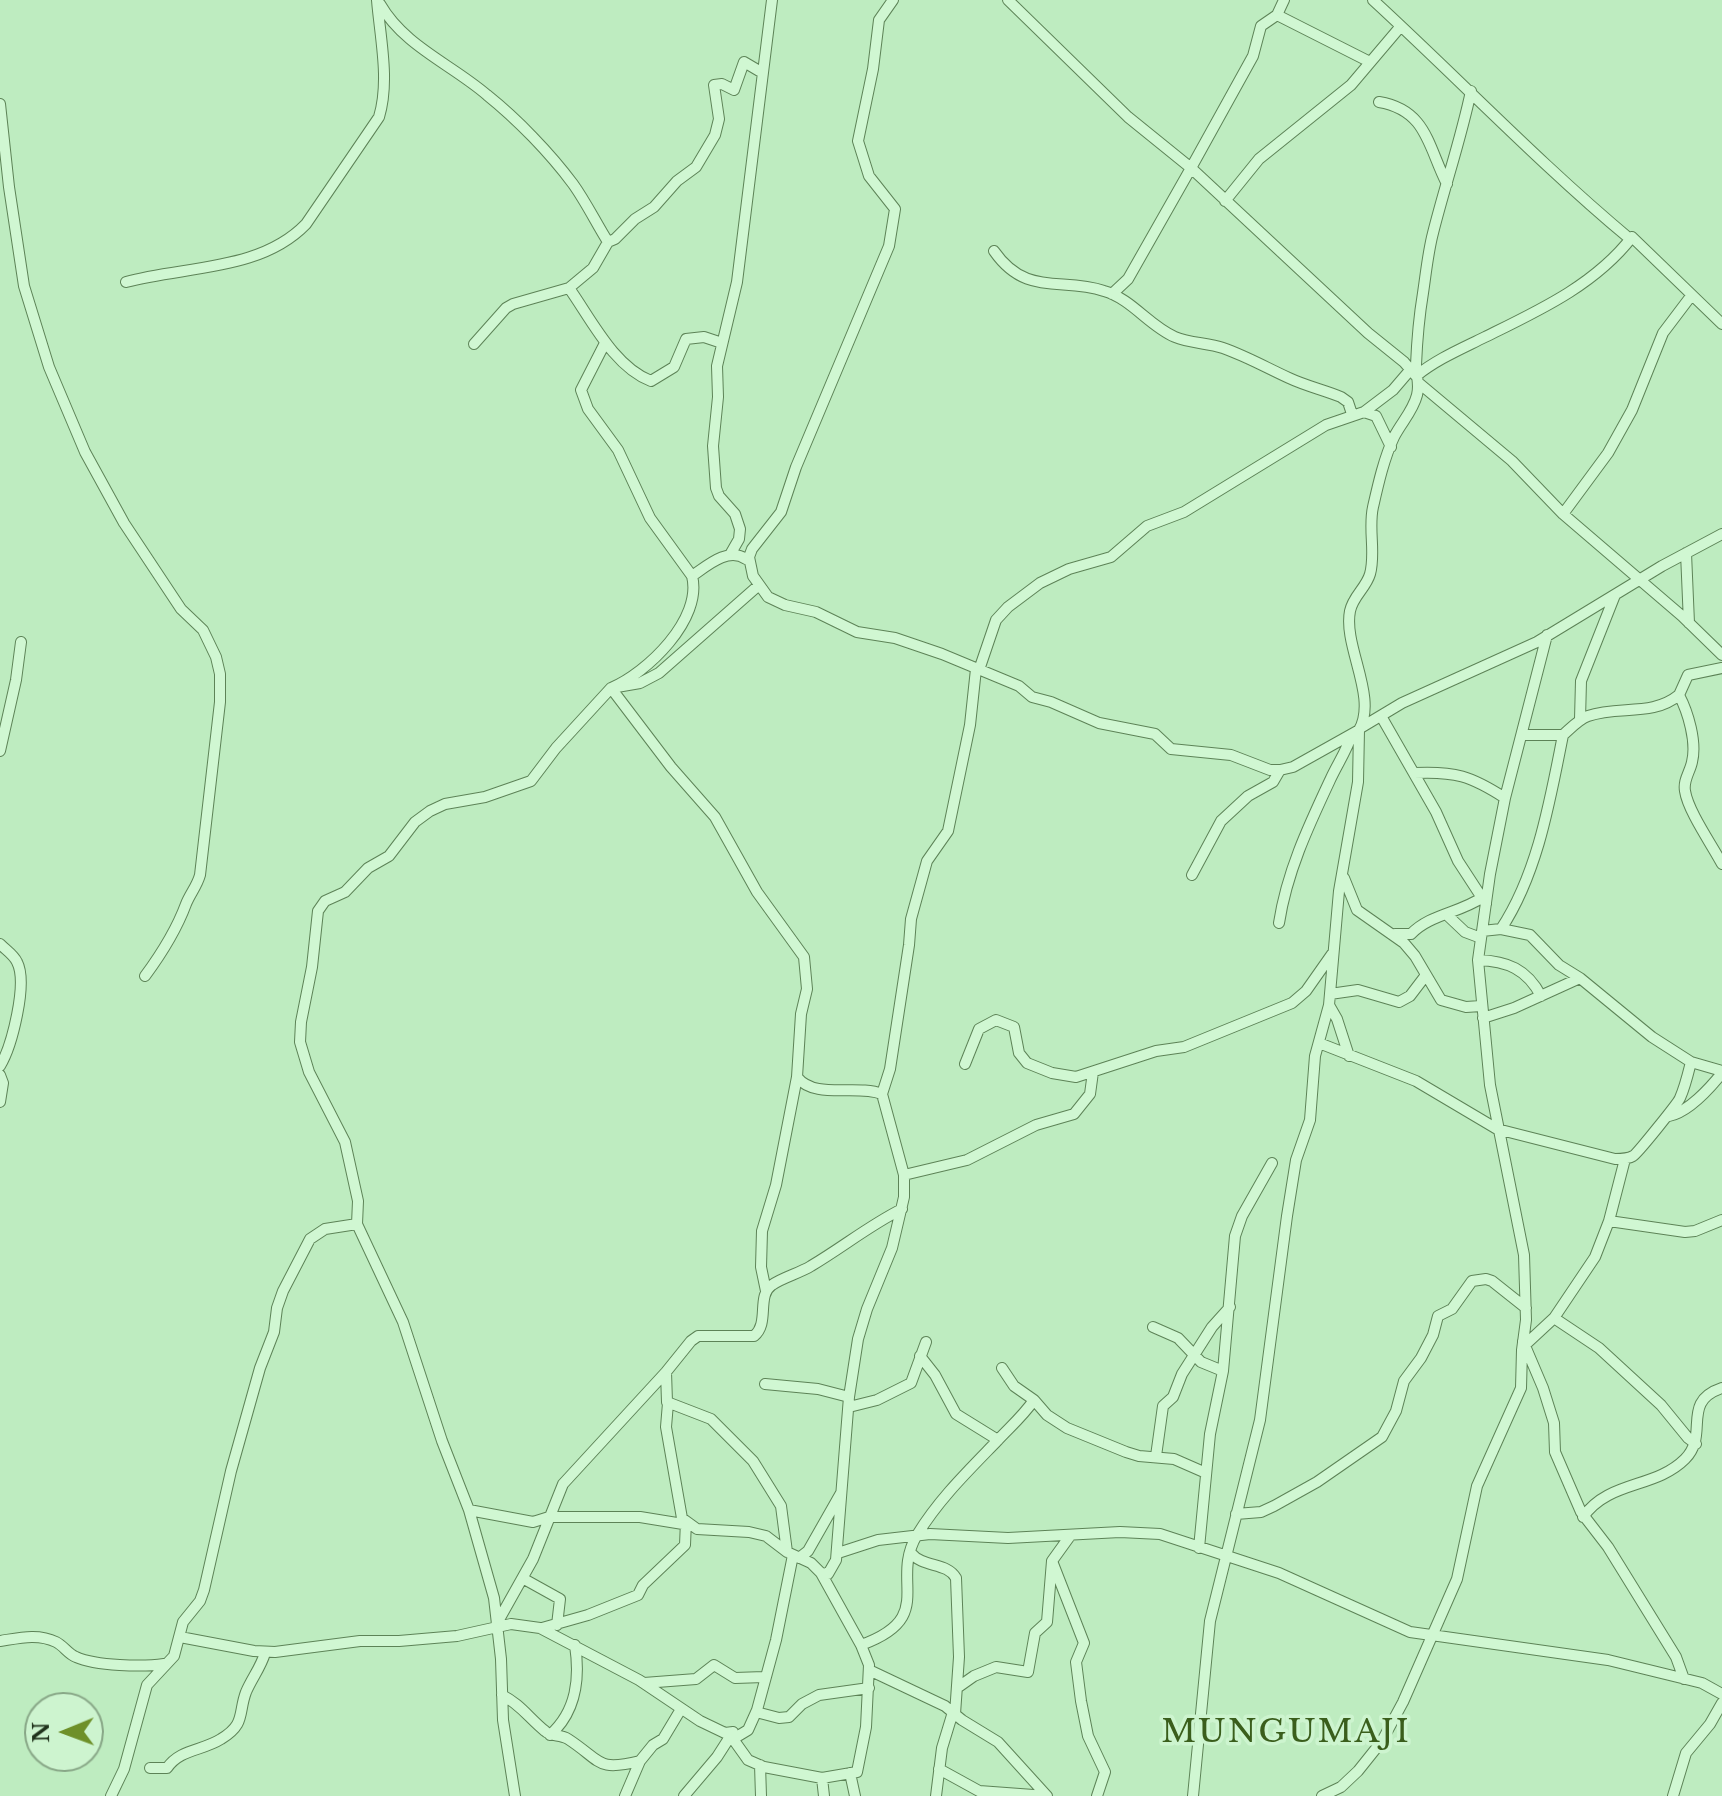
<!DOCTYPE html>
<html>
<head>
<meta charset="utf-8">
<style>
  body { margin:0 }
  #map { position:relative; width:1722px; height:1796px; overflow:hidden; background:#beecc0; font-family:"Libre Baskerville",serif }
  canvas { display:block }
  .north { position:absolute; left:24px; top:1692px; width:80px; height:80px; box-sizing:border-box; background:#cdf4cf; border:2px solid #88a787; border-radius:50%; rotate:269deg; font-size:22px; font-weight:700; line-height:32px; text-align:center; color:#20331c }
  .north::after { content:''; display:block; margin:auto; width:28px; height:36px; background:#6e9029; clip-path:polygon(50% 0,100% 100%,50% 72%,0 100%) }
</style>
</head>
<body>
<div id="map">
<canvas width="1722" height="1796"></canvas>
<div class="north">N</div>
</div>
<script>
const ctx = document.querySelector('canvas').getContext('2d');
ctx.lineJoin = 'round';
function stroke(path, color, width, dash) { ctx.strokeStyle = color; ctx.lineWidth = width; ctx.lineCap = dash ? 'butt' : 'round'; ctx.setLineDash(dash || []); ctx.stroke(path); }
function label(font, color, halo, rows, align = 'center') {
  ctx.font = font + ' "Libre Baskerville",serif'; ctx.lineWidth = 7; ctx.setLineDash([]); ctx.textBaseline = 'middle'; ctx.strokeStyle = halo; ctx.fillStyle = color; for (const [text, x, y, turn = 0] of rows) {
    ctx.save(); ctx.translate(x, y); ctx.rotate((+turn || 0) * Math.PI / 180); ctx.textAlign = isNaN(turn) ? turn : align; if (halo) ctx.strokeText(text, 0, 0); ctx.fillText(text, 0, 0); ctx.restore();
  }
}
const street = new Path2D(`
  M 893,0 L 879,20 L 873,69 L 858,141 L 869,176 L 895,209 L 889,246 L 796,467 L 781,512 L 752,549 L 749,557 L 753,576 L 768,597 L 785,605 L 816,612 L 857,632 L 895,638 L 942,654 L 1019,686 L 1032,697 L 1051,702 L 1099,723 L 1155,734 L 1171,749 L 1231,755 L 1270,770 L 1280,770
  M 1008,0 L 1128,117 L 1191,168 L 1368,333 L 1404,362 L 1416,376 C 1437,359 1461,349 1485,337 C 1538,311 1595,285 1632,237
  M 1373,0 C 1459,79 1540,164 1630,239 L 1632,237 L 1722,324
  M 380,4 C 404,46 451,64 487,95 C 517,119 550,153 573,184 C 586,202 596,223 608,242
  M 1277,15 L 1368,61
  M 1379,102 C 1427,110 1428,147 1447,184
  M 0,104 L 9,187 L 24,286 L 49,367 L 85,452 L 124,523 L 181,609 L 203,630 L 216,657 L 220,674 L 220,702 L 200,875 C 197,886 190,894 186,904 C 176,931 162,953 145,976
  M 1225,201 L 1259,159 L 1351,85 L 1401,26
  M 994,251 C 1026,297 1061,277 1104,291 C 1132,299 1149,326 1175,337 C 1189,343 1208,343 1223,348 C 1246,356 1267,368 1289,378 C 1306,386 1324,390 1341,397 L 1348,402 L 1352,414
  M 126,282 C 185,266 261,271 306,224 L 379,117 C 390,81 380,37 377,0
  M 569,288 C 591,319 614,367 651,381 L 674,367 L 686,339 L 704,337 L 722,343
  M 1112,294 L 1128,279 L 1191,168 L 1253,56 L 1261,26 L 1277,15 L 1284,0
  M 605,343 L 581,390 L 588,409 L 618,450 L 650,518 L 692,576 C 703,619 647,673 611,688 L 671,767 L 715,817 L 757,892 L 804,957 L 807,989 L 801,1014 L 797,1077 C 815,1100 856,1084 882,1094
  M 474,344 L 506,308 L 513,304 L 569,288 L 593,268 L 608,242 L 615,239 L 635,219 L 654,207 L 677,181 L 696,167 L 715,135 L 719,119 L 714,85 L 722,84 L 734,90 L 744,62 L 761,72
  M 1420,384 L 1512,461 L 1563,514 L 1682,616 L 1722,655
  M 1364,412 L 1393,390 L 1411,369
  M 1563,514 L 1608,453 L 1632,410 L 1663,333 L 1691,296
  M 731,553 L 739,539 L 740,529 L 735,514 L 719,496 L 716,488 L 713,446 L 718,397 L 717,366 L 737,282 L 772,0
  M 1686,553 L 1689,623
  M 692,576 C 708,565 728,547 746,559 L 749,557
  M 1722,668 L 1688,675 L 1679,695 C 1688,712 1697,742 1692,762 C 1690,772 1683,780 1685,791 C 1688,811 1712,845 1722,864
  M 1381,716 L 1436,812 L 1458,861 L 1486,904
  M 1580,719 L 1581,681 L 1615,595
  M 1362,727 L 1402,703 L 1537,642 L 1662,566 L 1722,534
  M 1522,735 L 1563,735 C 1570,729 1579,719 1588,716 C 1619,705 1652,717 1679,695
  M 0,751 L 16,680 L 21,642
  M 1414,773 C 1455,771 1471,776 1505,798
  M 1192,875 L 1221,821 L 1248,796 L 1273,782 L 1280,770 L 1293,767 L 1359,730
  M 1344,878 L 1357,910 L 1404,943 L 1415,956 L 1441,1000 L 1466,1007 L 1481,1006
  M 1446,914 L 1465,932 L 1481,938
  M 1279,923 C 1287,871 1309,825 1331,778 C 1338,763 1347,750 1352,734
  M 1501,929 C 1538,873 1550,800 1563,735
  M 1482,931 L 1501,929 L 1530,935 L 1559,965 L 1580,978 L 1652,1037 L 1691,1062 L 1722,1071
  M 1395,934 L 1411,934 C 1430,914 1460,913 1483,897
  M 0,944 C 6,950 14,955 17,962 C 28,983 12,1046 0,1066
  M 1478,960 C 1507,961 1527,969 1541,996
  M 1330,994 L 1358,990 L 1399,1002 L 1410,996 L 1426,975
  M 1329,1005 L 1337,1019 L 1349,1056
  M 1483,1018 L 1514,1008 L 1580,978
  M 1319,1043 L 1416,1081 L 1497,1129 L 1615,1159 C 1621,1159 1628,1159 1633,1156 C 1637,1154 1678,1103 1680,1098 C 1685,1087 1688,1074 1691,1062
  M 965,1064 L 979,1029 L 996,1020 L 1014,1027 L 1019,1053 L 1027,1063 L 1052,1073 L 1076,1077 L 1156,1051 L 1184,1047 L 1292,1003 L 1306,991 L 1332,954
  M 0,1075 L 3,1083 L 0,1102
  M 1669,1116 C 1688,1112 1710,1088 1722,1073
  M 904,1175 L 967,1160 L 1036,1125 L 1074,1114 L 1090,1094 L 1093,1072
  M 1609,1221 L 1685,1232 L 1695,1231 L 1722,1220
  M 357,1224 L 358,1201 L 345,1142 L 309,1072 L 300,1042 L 301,1022 L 312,967 L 318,911 L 325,901 L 345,892 L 368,868 L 389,856 L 415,822 L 430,811 L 445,804 L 485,797 L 531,781 L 556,748 L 611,688 L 640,683 L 659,673 L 759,585
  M 766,1291 L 761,1267 L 762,1231 L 776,1185 L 797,1077
  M 1554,1318 L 1599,1348 L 1661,1405 L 1688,1438 L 1696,1444
  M 1153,1327 L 1178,1338 L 1201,1362 L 1223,1371
  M 1523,1341 L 1543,1388 L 1554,1423 L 1555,1452 L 1581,1512 L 1608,1547 L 1676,1657 L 1684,1679
  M 1526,1344 L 1554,1318 L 1595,1257 L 1609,1221 L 1625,1159
  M 920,1356 L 935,1375 L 956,1414 L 998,1440
  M 1002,1368 L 1014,1386 L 1034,1400 L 1047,1415 L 1067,1428 L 1126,1452 L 1139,1456 L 1174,1459 L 1206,1473
  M 666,1372 L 667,1402 L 711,1419 L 753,1461 L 781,1506 L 787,1552
  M 765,1384 L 818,1389 L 849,1397
  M 668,1403 L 666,1427 L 683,1524
  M 849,1407 L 877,1400 L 911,1383 L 926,1342
  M 1156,1456 L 1163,1406 L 1173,1397 L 1182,1374 L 1212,1327 L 1230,1307
  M 1236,1514 L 1261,1512 L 1274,1506 L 1317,1482 L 1382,1437 L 1396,1411 L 1404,1381 L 1421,1358 L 1433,1335 L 1438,1316 L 1452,1309 L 1472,1281 L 1486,1279 L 1492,1281 L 1526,1308
  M 1583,1517 C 1609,1480 1655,1489 1685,1459 C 1710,1434 1680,1402 1722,1388
  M 1199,1548 L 1210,1434 L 1223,1371 L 1235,1236 L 1242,1216 L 1272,1163
  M 838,1553 L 878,1540 L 930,1534 L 1008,1538 L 1120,1532 L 1160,1534 L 1279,1573 L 1410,1632 L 1608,1660 L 1702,1683 L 1722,1694
  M 911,1553 C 923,1568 947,1562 956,1578 L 959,1657 L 955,1714
  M 799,1558 L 808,1551 L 841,1493
  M 1052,1561 L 1084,1643 L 1076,1662 L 1081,1701 L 1088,1736 L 1105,1772 L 1097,1796
  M 821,1573 L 828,1574 L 836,1560 L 849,1397 L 858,1339 L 867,1309 L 892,1248 L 904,1197 L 904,1175 L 882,1094 L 890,1069 L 909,945 L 911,919 L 927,861 L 948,831 L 970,725 L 976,669 L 980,667 L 996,620 L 1008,607 L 1040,583 L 1069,569 L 1111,557 L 1147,526 L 1184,512 L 1326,425 L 1364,412 L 1376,416 L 1391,447
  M 524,1579 L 560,1599 L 557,1625
  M 496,1625 L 533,1559 L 563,1484 L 666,1372 L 691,1341 L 698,1336 L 754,1336 C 770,1323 756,1296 772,1285 C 781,1278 800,1273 811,1266 C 843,1247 870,1225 902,1209
  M 542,1628 L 588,1615 L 638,1595 L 643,1585 L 685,1545 L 686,1521
  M 180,1637 L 254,1651 L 275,1652 L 360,1641 L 399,1641 L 457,1636 L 511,1624 L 540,1628 L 639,1680 L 700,1721 L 725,1733 L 733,1732 L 733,1739 L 748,1760 L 764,1767 L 822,1778 L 857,1772 L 866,1727 L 869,1665 L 861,1645 L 821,1573 L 811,1563 L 787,1552 L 766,1536 L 749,1532 L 697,1529 L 686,1521 L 683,1524 L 640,1517 L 549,1517 L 533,1522 L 469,1510
  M 0,1641 C 19,1638 38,1633 56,1642 C 64,1646 68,1654 76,1657 C 96,1666 143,1667 164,1664
  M 861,1645 C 938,1617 889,1582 917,1535 C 939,1499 968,1471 997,1441 C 1010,1427 1023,1416 1034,1400
  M 869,1670 L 945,1706 L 962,1720 L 998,1742 L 1047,1796
  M 644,1683 L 696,1679 L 714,1665 L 735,1678 L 764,1677
  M 957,1688 L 974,1676 L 996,1667 L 1028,1672 L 1035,1633 L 1047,1622 L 1052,1561 L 1070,1536
  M 502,1695 C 520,1704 529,1718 545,1731 C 551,1737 560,1734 568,1739 C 602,1761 596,1772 640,1761
  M 756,1712 L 779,1718 L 789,1717 L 802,1704 L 819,1695 L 869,1688
  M 550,1735 C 577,1711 580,1678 575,1645
  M 733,1739 L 748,1730 L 757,1710 L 776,1640 L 793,1555
  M 760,1765 L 761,1796
  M 150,1768 L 167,1768 C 180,1749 202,1751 221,1739 C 246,1724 238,1713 246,1692 C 252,1678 261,1667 265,1653
  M 939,1769 L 979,1791 L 1047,1796
  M 850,1773 L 855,1796
  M 822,1778 L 824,1796
  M 111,1796 L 124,1769 L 147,1685 L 174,1656 L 183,1622 L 200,1601 L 204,1590 L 231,1471 L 260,1368 L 274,1332 L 277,1308 L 283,1291 L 310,1239 L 325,1229 L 357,1224 L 403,1322 L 442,1441 L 469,1510 L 494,1598 L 501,1659 L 503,1720 L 515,1796
  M 625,1796 L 640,1761 L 653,1745 L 663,1739 L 681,1709
  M 684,1796 L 717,1757 L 733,1732
  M 936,1796 L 942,1748 L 953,1712
  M 1193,1796 L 1210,1621 L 1260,1420 L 1287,1216 L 1296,1160 L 1310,1120 L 1315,1056 L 1329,1005 L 1339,891 L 1358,782 L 1359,730 C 1378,697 1343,646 1350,611 C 1353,596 1366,588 1370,574 C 1376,553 1368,529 1373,507 C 1378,485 1384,458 1394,437 C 1401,423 1413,411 1417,395 C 1420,384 1416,376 1416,365 C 1417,341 1419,317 1423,293 C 1426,273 1428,252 1433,233 C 1445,185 1461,139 1471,91
  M 1322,1796 L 1341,1787 L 1358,1771 L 1382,1741 L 1403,1702 L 1457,1579 L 1477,1486 L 1521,1388 L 1522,1350 L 1526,1320 L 1524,1255 L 1490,1085 L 1478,960 L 1490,874 L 1505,798 L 1547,635
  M 1673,1796 L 1686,1753 L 1710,1724 L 1722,1703`);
stroke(street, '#5d8357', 12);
stroke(street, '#d0f7d2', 10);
ctx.letterSpacing = '2px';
label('32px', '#3a5e1c', '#cdf4cf', [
  ["MUNGUMAJI",1286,1733]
]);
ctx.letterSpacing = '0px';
</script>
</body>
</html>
